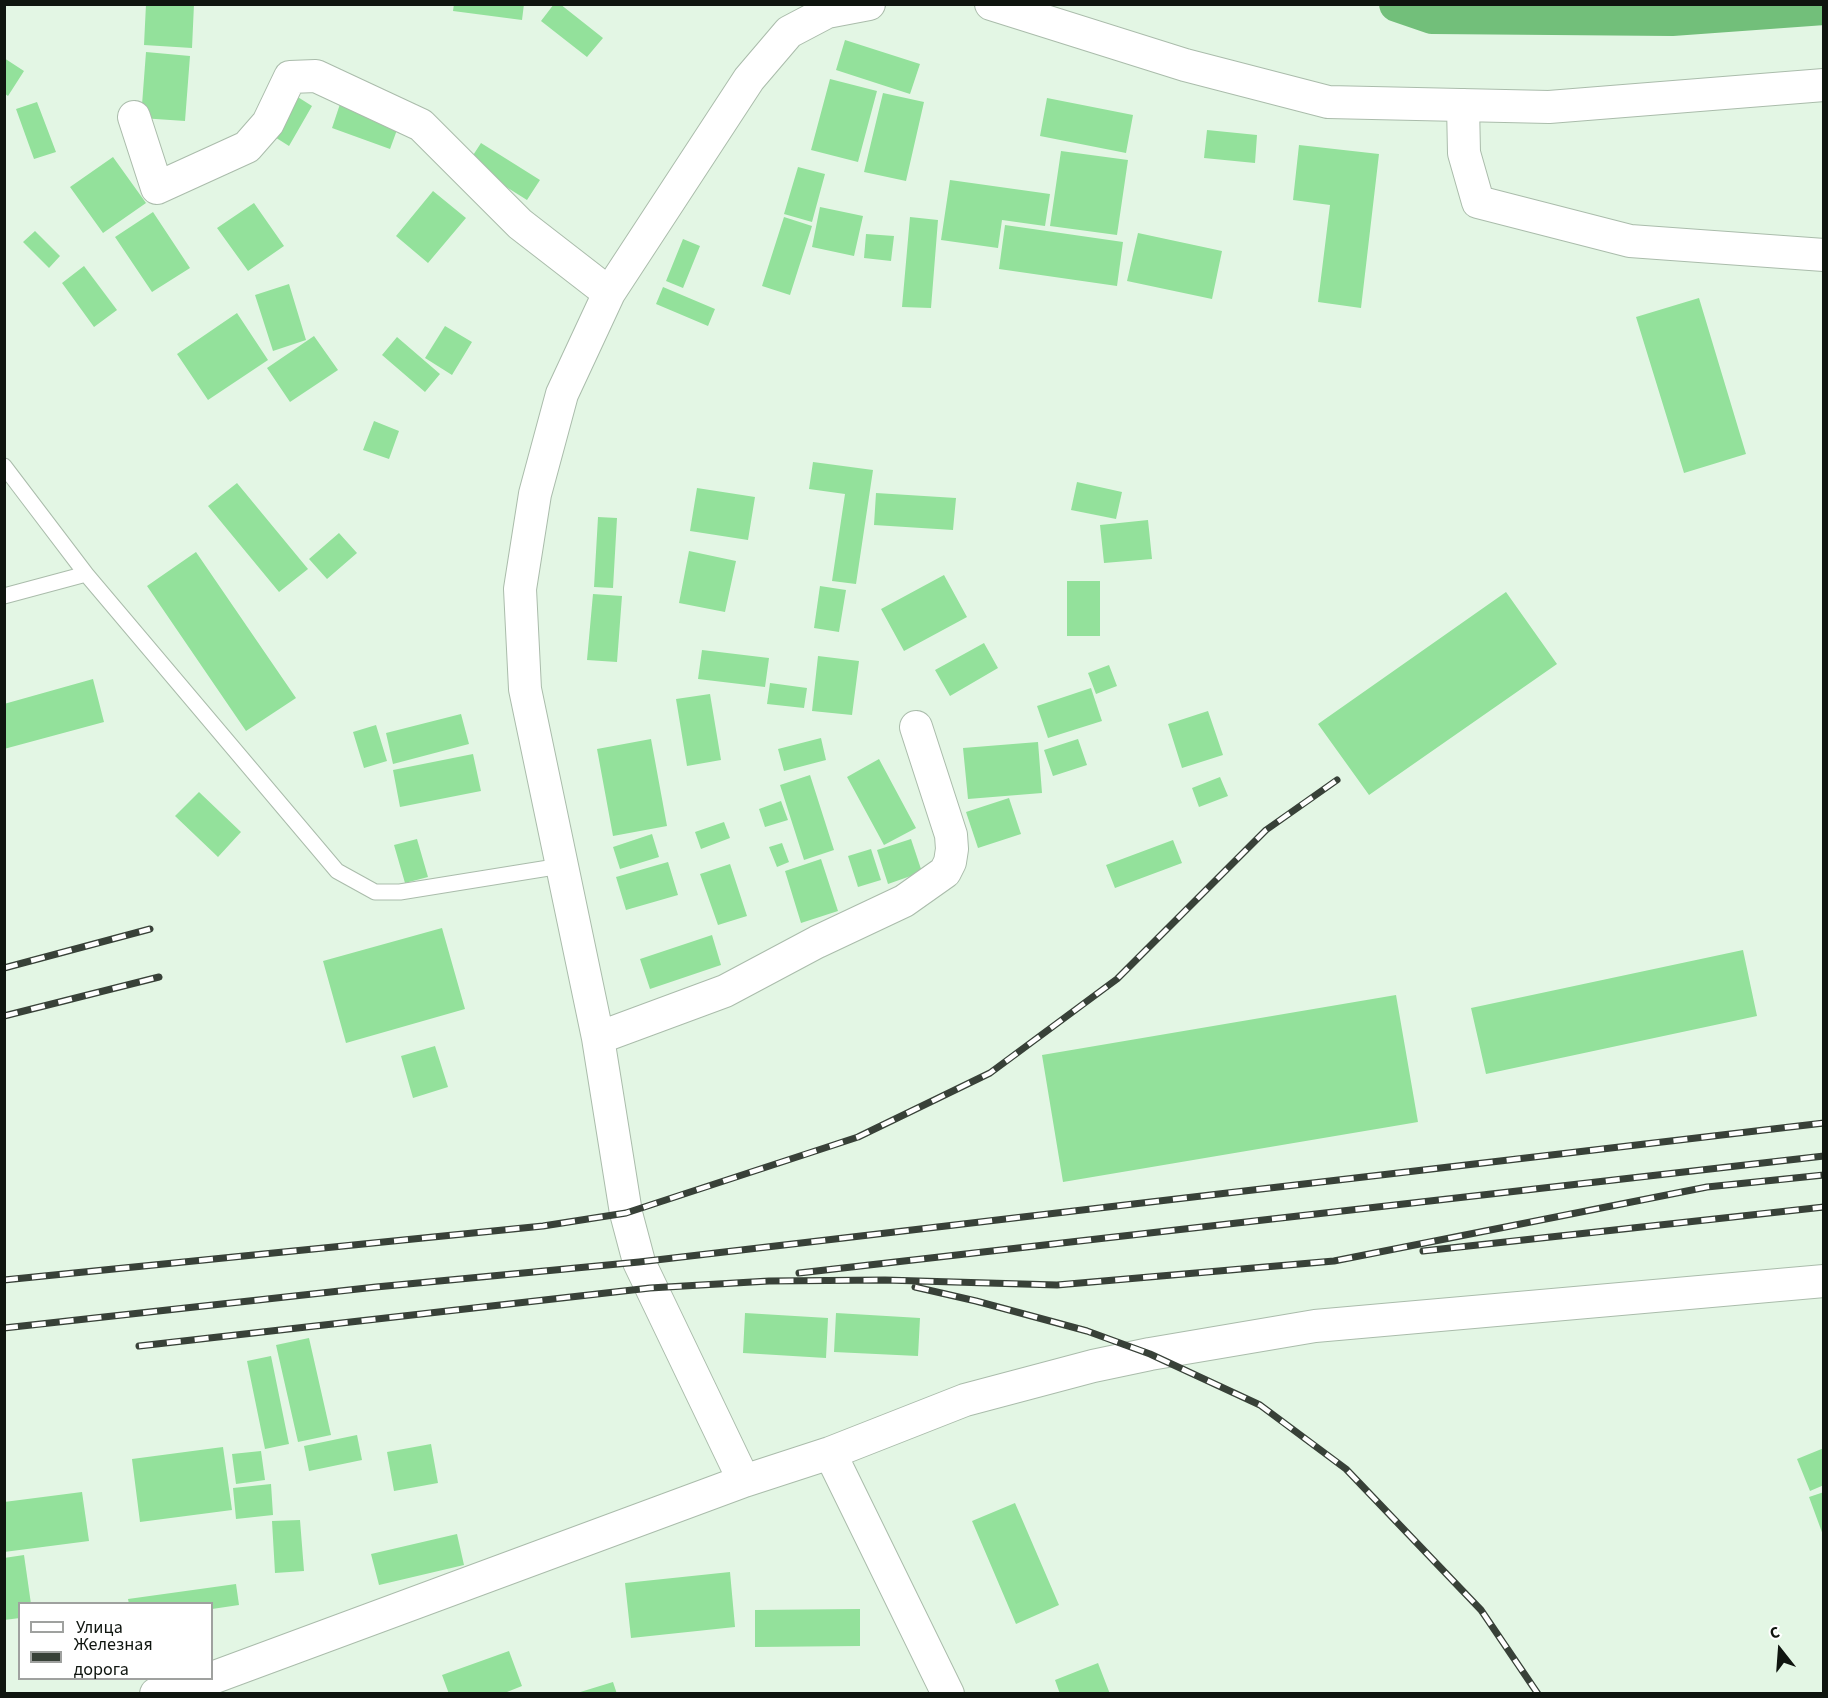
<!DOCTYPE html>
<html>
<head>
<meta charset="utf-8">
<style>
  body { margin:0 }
  #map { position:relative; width:1828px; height:1698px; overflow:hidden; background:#e3f6e4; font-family:"Source Sans 3",sans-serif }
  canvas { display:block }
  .frame { position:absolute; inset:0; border:6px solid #0f150f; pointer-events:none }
  .legend { position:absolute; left:18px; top:1602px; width:195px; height:78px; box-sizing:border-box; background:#fff; border:2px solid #9fa19f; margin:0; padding:8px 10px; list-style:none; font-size:18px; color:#0f150f }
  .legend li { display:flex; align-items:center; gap:12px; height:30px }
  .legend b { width:30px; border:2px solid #9fa19f }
  .north { position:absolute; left:1750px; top:1620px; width:60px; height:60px; -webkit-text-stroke:4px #fff; paint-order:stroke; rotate:343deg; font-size:16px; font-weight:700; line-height:24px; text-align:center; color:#0f150f }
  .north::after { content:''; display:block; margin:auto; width:21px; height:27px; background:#0f150f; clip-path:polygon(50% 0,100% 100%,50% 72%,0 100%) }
</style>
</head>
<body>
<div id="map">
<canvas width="1828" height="1698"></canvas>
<div class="frame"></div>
<ul class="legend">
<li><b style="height:8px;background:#fff"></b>Улица</li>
<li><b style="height:8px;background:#384138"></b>Железная дорога</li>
</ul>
<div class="north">С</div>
</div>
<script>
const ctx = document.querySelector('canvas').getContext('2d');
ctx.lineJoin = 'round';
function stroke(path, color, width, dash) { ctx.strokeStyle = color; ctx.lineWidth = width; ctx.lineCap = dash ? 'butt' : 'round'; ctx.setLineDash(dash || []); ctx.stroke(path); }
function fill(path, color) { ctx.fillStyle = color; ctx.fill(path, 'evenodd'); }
stroke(new Path2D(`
  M 1397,4 L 1432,16 L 1672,18 L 1824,7`), '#72bf7a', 36);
fill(new Path2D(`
  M 146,4 L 194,4 L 192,48 L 144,45 Z
  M 454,4 L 524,4 L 522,20 L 453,11 Z
  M 554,4 L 560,4 L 603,38 L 587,57 L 541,21 Z
  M 845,40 L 920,64 L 910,94 L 836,70 Z
  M 146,52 L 190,56 L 185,121 L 141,118 Z
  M 4,58 L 24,71 L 8,96 L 4,93 Z
  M 830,79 L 877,91 L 858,162 L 811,150 Z
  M 883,93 L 924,102 L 906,181 L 864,172 Z
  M 293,94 L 312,106 L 289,146 L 270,134 Z
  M 342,98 L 401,119 L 390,149 L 332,128 Z
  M 1047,98 L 1133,115 L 1126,153 L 1040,136 Z
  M 37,102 L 56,152 L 34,159 L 16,109 Z
  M 1207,130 L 1257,135 L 1255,163 L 1204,158 Z
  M 481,143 L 540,180 L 527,200 L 468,163 Z
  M 1299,145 L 1379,154 L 1361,308 L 1318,302 L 1330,205 L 1293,200 Z
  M 1061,151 L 1128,160 L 1117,235 L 1050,226 Z
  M 113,157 L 146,203 L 103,233 L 70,187 Z
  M 798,167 L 825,174 L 812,222 L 784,214 Z
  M 950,180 L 1050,194 L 1045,226 L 1002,220 L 998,248 L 941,240 Z
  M 433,191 L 466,218 L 428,263 L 396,236 Z
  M 254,203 L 284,246 L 248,271 L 217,228 Z
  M 820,207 L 863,216 L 854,256 L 812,247 Z
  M 153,212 L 190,268 L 152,292 L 115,237 Z
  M 784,217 L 812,226 L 790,295 L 762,286 Z
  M 910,217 L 938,220 L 931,308 L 902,307 Z
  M 1005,225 L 1123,242 L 1117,286 L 999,269 Z
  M 35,231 L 60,256 L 49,268 L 23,242 Z
  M 1138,233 L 1222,251 L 1212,299 L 1127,281 Z
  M 866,234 L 894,236 L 891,261 L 864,258 Z
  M 683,239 L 700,246 L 683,288 L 666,281 Z
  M 84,266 L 117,310 L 94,327 L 62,283 Z
  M 289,284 L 306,340 L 273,351 L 255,295 Z
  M 663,287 L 715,309 L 708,326 L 656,304 Z
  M 1699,298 L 1746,454 L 1684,473 L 1636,317 Z
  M 237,313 L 268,360 L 208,400 L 177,354 Z
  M 445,326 L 472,342 L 452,375 L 425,358 Z
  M 314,336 L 338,370 L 290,402 L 267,368 Z
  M 397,337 L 440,374 L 425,392 L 382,355 Z
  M 374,421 L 399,431 L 389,459 L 363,450 Z
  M 813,462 L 873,470 L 856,584 L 832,581 L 845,494 L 809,489 Z
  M 1077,482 L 1122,492 L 1116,519 L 1071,510 Z
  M 237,483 L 308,569 L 279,592 L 208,506 Z
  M 697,488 L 755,497 L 748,540 L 690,531 Z
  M 876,493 L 956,498 L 953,530 L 874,525 Z
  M 598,517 L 617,518 L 613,588 L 594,587 Z
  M 1148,520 L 1152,559 L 1104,563 L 1100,525 Z
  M 339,533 L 357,553 L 327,579 L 309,559 Z
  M 689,551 L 736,561 L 725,612 L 679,603 Z
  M 196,552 L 296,698 L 246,731 L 147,586 Z
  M 944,575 L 967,617 L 904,651 L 881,609 Z
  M 1067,581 L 1100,581 L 1100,636 L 1067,636 Z
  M 820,586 L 846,590 L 839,632 L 814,628 Z
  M 1506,592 L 1557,664 L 1369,795 L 1318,724 Z
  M 593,594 L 622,596 L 617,662 L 587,660 Z
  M 984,643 L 998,668 L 950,696 L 935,670 Z
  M 702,650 L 769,658 L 765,687 L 698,679 Z
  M 818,656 L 859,661 L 852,715 L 812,711 Z
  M 1109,665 L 1117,686 L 1096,694 L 1088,673 Z
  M 93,679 L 104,722 L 4,749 L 4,704 Z
  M 770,683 L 807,688 L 804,708 L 767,704 Z
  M 1091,688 L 1102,721 L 1048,738 L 1037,706 Z
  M 710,694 L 721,760 L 687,766 L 676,699 Z
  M 1208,711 L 1223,755 L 1182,768 L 1168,724 Z
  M 461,714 L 469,744 L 393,764 L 386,733 Z
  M 376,725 L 387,761 L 364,768 L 353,732 Z
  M 821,738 L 826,760 L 784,771 L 778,749 Z
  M 651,739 L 667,826 L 613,836 L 597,749 Z
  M 1078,739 L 1087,765 L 1053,776 L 1044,750 Z
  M 1038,742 L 1042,793 L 968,799 L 963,748 Z
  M 473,754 L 481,791 L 400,807 L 393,770 Z
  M 879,759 L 916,828 L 884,845 L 847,777 Z
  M 810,775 L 834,850 L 804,860 L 780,785 Z
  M 1220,777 L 1228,796 L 1199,807 L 1192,788 Z
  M 199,792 L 241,832 L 218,857 L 175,816 Z
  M 1009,798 L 1021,834 L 978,848 L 966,812 Z
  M 781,801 L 788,820 L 765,827 L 759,809 Z
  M 724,822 L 730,838 L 701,849 L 695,832 Z
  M 652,834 L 659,857 L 620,869 L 613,847 Z
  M 417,839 L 428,877 L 405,883 L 394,845 Z
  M 911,839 L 922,872 L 888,884 L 877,850 Z
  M 1173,840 L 1182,863 L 1115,888 L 1106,865 Z
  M 782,843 L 789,862 L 777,867 L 769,847 Z
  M 871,849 L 881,880 L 858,887 L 848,856 Z
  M 821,859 L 838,911 L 801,923 L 785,871 Z
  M 668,862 L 678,895 L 626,910 L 616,877 Z
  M 730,864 L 747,916 L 718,925 L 700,874 Z
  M 442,928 L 465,1009 L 346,1043 L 323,961 Z
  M 712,935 L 721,965 L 650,989 L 640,959 Z
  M 1743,950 L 1757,1016 L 1486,1074 L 1471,1008 Z
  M 1396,995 L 1418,1122 L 1063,1182 L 1042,1055 Z
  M 435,1046 L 448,1087 L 413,1098 L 401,1056 Z
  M 745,1313 L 828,1318 L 826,1358 L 743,1353 Z
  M 836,1313 L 920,1318 L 918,1356 L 834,1352 Z
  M 309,1338 L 331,1435 L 298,1442 L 276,1345 Z
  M 271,1356 L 289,1444 L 265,1449 L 247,1361 Z
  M 357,1435 L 362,1460 L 309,1471 L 304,1446 Z
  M 431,1444 L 438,1483 L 394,1491 L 387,1452 Z
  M 223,1447 L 232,1510 L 140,1522 L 132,1459 Z
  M 1824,1448 L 1824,1485 L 1810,1491 L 1797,1459 Z
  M 261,1451 L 265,1480 L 236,1484 L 232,1454 Z
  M 271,1484 L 273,1515 L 236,1519 L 233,1488 Z
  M 82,1492 L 89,1541 L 4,1552 L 4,1502 Z
  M 1824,1492 L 1824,1535 L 1823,1535 L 1809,1497 Z
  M 1015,1503 L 1059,1605 L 1016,1624 L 972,1521 Z
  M 300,1520 L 304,1571 L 275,1573 L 272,1521 Z
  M 457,1534 L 464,1565 L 379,1585 L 371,1554 Z
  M 24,1555 L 31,1604 L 20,1604 L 20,1618 L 4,1620 L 4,1558 Z
  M 730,1572 L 735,1627 L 631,1638 L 625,1583 Z
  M 236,1584 L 239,1605 L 212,1609 L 212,1604 L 129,1604 L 128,1599 Z
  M 860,1609 L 860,1646 L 755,1647 L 755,1610 Z
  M 509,1651 L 522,1686 L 502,1694 L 449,1694 L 442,1675 Z
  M 1098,1663 L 1110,1694 L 1060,1694 L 1055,1680 Z
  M 613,1682 L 617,1694 L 577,1694 L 577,1693 Z`), '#93e19b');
const lane = new Path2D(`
  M 4,466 L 86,574 L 4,596
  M 86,574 L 337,871 L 375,892 L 400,892 L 561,866`);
const street = new Path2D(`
  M 991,4 L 1185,65 L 1328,102 L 1549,107 L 1824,85
  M 1463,105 L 1464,153 L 1478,202 L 1630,241 L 1824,255
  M 134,117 L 157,188 L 247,147 L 268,123 L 290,77 L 316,76 L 421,125 L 520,224 L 609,293
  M 598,1038 L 725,991 L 817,942 L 904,901 L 945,872 L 950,862 L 952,849 L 951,835 L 916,727
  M 830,1453 L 948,1694
  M 744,1481 L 830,1453 L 965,1400 L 1093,1366 L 1150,1354 L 1315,1326 L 1824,1281
  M 212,1678 L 744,1481 L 639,1262 L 626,1213 L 598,1038 L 525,689 L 520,589 L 535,494 L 562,394 L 609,293 L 749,79 L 789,32 L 827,12 L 869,4
  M 156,1694 L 188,1687 L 211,1678`);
stroke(lane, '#aabcab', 17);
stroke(street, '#aabcab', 34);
stroke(lane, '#fff', 15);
stroke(street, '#fff', 32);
const rail = new Path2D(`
  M 4,968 L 150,929
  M 4,1016 L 159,977
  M 1423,1251 L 1824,1207
  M 799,1273 L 1824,1156
  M 4,1280 L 543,1226 L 626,1213 L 858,1137 L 990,1073 L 1117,979 L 1266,830 L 1337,780
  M 915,1287 L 976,1301 L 1087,1331 L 1150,1354 L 1260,1405 L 1346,1469 L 1481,1610 L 1538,1694
  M 4,1328 L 376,1287 L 639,1262 L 1824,1123
  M 139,1346 L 650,1288 L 769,1281 L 885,1280 L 1057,1285 L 1334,1261 L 1707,1187 L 1824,1175`);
stroke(rail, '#384138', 7);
stroke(rail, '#fff', 4.5, [14]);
</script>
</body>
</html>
